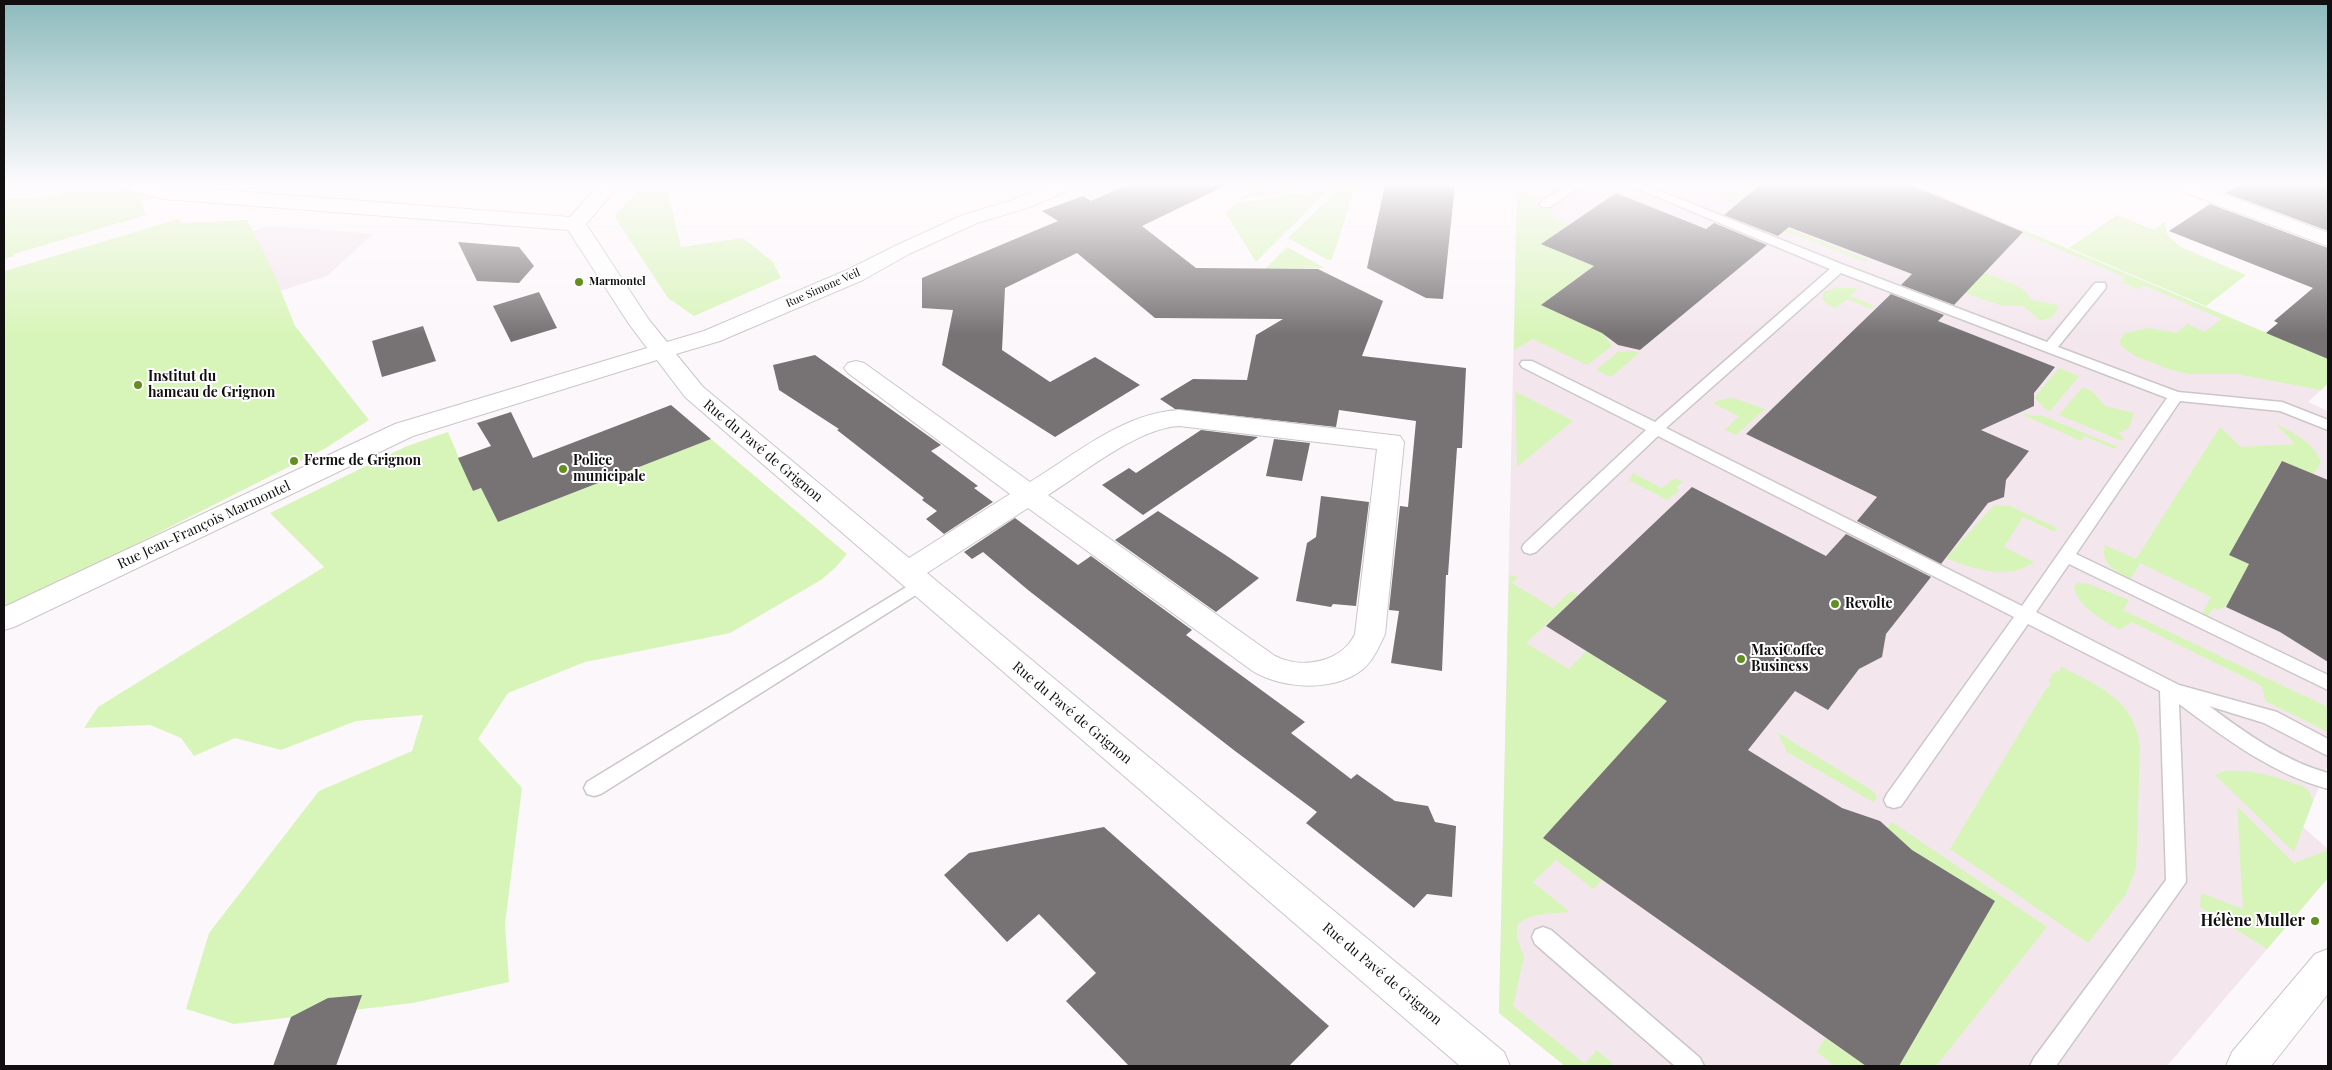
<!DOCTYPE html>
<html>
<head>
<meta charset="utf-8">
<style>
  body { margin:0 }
  #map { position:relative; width:2332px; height:1070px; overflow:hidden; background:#fcf7fa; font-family:"Playfair Display",serif }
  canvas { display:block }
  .frame { position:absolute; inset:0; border:5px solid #110f10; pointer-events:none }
</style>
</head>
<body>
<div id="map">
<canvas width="2332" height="1070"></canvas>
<div class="frame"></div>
</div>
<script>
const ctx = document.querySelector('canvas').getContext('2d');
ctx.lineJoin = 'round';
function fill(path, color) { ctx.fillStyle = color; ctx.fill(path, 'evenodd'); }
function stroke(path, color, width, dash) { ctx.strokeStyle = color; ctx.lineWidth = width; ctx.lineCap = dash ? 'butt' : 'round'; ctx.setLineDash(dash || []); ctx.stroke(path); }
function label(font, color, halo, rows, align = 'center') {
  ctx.font = font + ' "Playfair Display",serif'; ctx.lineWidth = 4; ctx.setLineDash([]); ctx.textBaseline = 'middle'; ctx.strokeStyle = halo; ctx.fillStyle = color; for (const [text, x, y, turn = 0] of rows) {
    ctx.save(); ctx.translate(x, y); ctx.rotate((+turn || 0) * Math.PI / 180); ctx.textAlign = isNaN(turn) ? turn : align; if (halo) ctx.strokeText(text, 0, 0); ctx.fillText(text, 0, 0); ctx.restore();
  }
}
fill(new Path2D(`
  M 1517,185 L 1917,185 L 2328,359 L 2328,383 L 2308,402 L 2328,411 L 2328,764 L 2303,827 L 2328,849 L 2328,878 L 2167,1066 L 1565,1066 L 1499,1013 Z
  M 269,226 L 343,231 L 373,234 L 327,276 L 261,297 L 230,239 Z`), '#f3e7ed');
fill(new Path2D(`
  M 65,185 L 222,185 L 141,201 L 146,215 L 14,254 L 14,256 L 4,259 L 4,199 L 62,196 Z
  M 652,185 L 666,185 L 681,247 L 743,238 L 773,262 L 781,278 L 694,316 L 668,298 L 614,216 L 637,192 Z
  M 1266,185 L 1334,185 L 1236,200 Z
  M 1517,185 L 1531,185 L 1523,191 L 1539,198 L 1534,202 L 1555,211 L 1549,215 L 1569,225 L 1542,244 L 1594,266 L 1542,305 L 1607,335 L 1605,337 L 1612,346 L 1587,365 L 1533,339 L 1514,350 Z
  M 1711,185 L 1760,185 L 1736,204 L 1714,194 L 1710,188 Z
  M 1347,187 L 1353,194 L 1332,259 L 1328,260 L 1288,238 L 1335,192 L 1334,189 Z
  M 1326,190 L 1326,192 L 1256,262 L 1225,212 L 1232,208 L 1230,206 L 1237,203 Z
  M 2117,215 L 2154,230 L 2165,222 L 2168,236 L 2181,247 L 2246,275 L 2206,306 L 2069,248 Z
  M 179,219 L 181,223 L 247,220 L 272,269 L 295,326 L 369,420 L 326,448 L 4,611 L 4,271 Z
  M 1771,222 L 1868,260 L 1865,262 L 1772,226 Z
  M 2026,231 L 2328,359 L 2328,383 L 2321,390 L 2236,374 L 2189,374 L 2168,369 L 2135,356 L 2121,346 L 2120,340 L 2125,333 L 2149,328 L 2176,333 L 2188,324 L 2204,332 L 2222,319 L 2143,285 L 2138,289 L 2121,282 L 2126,278 L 2022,233 Z
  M 1287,247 L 1325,268 L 1265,269 Z
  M 1984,273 C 1998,278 2026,285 2031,300 L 2058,305 C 2056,316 2052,319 2040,320 L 2023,306 L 2003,306 L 1965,293 Z
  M 1836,288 L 1858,288 L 1851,296 L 1874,306 L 1870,309 L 1847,299 L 1836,308 C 1829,306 1819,300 1824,292 Z
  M 1634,351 L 1639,353 L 1611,377 L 1596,370 L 1618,352 Z
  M 2059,368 L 2079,376 L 2050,411 L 2043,408 L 2042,405 L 2034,398 Z
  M 2083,387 L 2093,392 L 2105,406 L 2134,413 L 2129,428 L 2119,433 L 2124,439 L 2122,441 L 2059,415 Z
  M 1515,391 L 1573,421 L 1517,467 Z
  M 1734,398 L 1765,409 L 1736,435 L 1725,430 L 1739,416 L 1712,403 L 1723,399 Z
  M 2025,413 L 2033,416 L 2041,415 L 2118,447 L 2115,449 L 2084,436 L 2081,441 L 2023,415 Z
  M 2275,423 C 2294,434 2313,441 2321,462 L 2314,474 L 2281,461 L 2229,555 L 2249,564 L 2227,605 L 2218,610 L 2214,608 L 2208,616 L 2202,613 L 2211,597 L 2140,563 L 2130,580 C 2117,573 2099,562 2105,545 L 2136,559 L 2220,427 L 2241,447 L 2295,444 Z
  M 448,432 L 473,491 L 481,488 L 498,522 L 711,439 L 847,554 L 835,568 L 821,580 L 730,633 L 585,662 L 508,693 L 478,739 L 522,788 L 505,924 L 509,982 L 413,1003 L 234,1024 L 186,1009 L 209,933 L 319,791 L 412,751 L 423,715 L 356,721 L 281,750 L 235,738 L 194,756 L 181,738 L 150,725 L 84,728 L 98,707 L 324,567 L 270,513 L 407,446 Z
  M 1633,473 L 1662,488 L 1675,478 L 1683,482 L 1676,487 L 1680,490 L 1667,500 L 1629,480 Z
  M 1994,505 L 2010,506 L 2057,528 L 2054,532 L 2023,517 L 2004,547 L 2034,562 C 2009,581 1972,569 1946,558 Z
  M 1509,575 L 1518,577 L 1512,583 L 1553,608 L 1571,591 L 1578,595 L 1526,643 L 1569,669 L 1586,651 L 1667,701 L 1543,838 L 1602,880 L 1593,889 L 1556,860 L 1533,882 L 1570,912 C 1551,914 1531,912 1517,925 L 1517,939 L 1524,957 L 1513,1006 L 1585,1064 L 1597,1050 L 1612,1063 L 1610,1066 L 1565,1066 L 1499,1013 Z
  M 2078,583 L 2086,583 L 2129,600 L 2123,610 L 2328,707 L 2328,732 L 2265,701 L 2262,686 L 2132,622 L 2119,630 C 2103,620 2076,606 2074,586 Z
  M 2060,666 C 2098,686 2135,699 2140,747 L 2136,868 L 2126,894 L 2088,943 L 1950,849 L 2047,687 L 2050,686 L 2049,680 L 2053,673 L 2061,670 Z
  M 1777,732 L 1873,791 L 1877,798 L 1873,802 L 1787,752 Z
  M 2225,771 C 2254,769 2277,777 2304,787 L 2309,791 L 2313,801 L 2294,852 L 2215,775 Z
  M 2237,806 L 2294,863 L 2328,850 L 2328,878 L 2267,949 L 2200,907 L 2201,893 L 2243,909 Z
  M 1892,822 L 2047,927 L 1936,1066 L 1899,1066 L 1994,901 L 1900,843 L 1887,828 Z
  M 1825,1038 L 1866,1066 L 1835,1066 L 1817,1052 Z`), '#d8f5b9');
fill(new Path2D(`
  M 1127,185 L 1227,185 L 1142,226 L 1196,268 L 1318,269 L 1383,301 L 1362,356 L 1466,368 L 1462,448 L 1457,448 L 1448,575 L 1446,575 L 1442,671 L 1391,663 L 1399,611 L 1389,610 L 1400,506 L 1408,507 L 1416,421 L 1339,410 L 1336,427 L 1175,409 L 1160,399 L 1193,379 L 1247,380 L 1256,335 L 1283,319 L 1155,318 L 1077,253 L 1005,288 L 1002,350 L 1050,382 L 1095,357 L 1140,385 L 1055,437 L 942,365 L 953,310 L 922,308 L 922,278 L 1058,221 L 1042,211 L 1083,196 L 1091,201 Z
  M 1385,185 L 1455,185 L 1443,299 L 1426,298 L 1367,268 Z
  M 1760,185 L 1911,185 L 2023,232 L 1954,305 L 1901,285 L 1912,274 L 1789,227 L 1778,236 L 1724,215 Z
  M 2238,185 L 2328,185 L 2328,231 L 2226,193 Z
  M 1616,193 L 1706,229 L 1714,223 L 1767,245 L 1640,350 L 1618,345 L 1602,333 L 1541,305 L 1594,266 L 1541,244 Z
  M 2210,204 L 2328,248 L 2328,359 L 2266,333 L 2278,323 L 2274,321 L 2313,288 L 2169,231 Z
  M 458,242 L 519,247 L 534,266 L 519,283 L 477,281 Z
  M 539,292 L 557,328 L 511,342 L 493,306 Z
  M 1891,294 L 1944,315 L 1938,321 L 2055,367 L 2034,393 L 2034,406 L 1981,430 L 2029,451 L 2006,480 L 2004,497 L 1988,503 L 1941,564 L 1857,521 L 1877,497 L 1746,434 Z
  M 423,326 L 436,361 L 382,377 L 372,341 Z
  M 815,355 L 941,445 L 931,451 L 978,486 L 974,488 L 993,502 L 944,534 L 926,519 L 937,511 L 922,500 L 924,498 L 837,430 L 839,429 L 779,390 L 773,365 Z
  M 671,405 L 711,439 L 498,522 L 481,488 L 473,491 L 458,458 L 491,446 L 477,423 L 511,412 L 533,458 Z
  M 1201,430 L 1258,437 L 1143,515 L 1102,485 L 1129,468 L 1136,473 Z
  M 1274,439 L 1310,443 L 1302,481 L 1266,476 Z
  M 2282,461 L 2328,480 L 2328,662 L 2280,632 L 2226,607 L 2249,564 L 2229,555 Z
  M 1692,487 L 1826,556 L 1846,534 L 1931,577 L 1886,634 L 1882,657 L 1859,669 L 1828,710 L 1795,691 L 1748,750 L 1842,808 L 1880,821 L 1912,850 L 1995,901 L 1899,1066 L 1866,1066 L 1543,838 L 1667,701 L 1546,626 Z
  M 1321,496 L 1369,502 L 1356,606 L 1333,604 L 1331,607 L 1296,601 L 1307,543 L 1316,537 Z
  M 1158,511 L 1227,556 L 1259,578 L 1216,612 L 1115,540 Z
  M 1015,518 L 1078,565 L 1091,556 L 1192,630 L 1186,635 L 1305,722 L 1291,733 L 1351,779 L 1357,774 L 1395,801 L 1428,806 L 1435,822 L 1456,826 L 1452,897 L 1427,894 L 1414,908 L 1306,823 L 1317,812 L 1235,751 L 1028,590 L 983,552 L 972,559 L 964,552 Z
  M 1104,827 L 1329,1026 L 1289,1066 L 1129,1066 L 1066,1001 L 1096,973 L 1039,914 L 1007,942 L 944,875 L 969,853 Z
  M 362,995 L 336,1066 L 273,1066 L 291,1017 L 328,998 Z`), '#777375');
const service = new Path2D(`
  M 1568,185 L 1582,185 L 1550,207 L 1542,207 L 1540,204 L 1542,201 Z
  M 1629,185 L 1645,185 L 1844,265 L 2047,342 L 2095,283 L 2105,283 L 2106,286 L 2105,289 L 2058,347 L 2178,392 L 2282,402 L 2328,420 L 2328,430 L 2280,411 L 2180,401 L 2076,554 L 2328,675 L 2328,690 L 2069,564 L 2036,612 L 2179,685 L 2277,712 L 2328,739 L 2328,756 L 2264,723 L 2209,706 C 2246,733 2284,761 2328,773 L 2328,789 C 2271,773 2226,739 2179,704 L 2186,882 L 2056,1066 L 2030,1066 L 2034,1058 L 2166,880 L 2160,691 L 2028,624 L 1901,806 L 1894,808 L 1887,806 L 1884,800 L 1887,794 L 2014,617 L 1658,436 L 1536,552 L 1530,554 L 1524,552 L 1522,548 L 1524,544 L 1646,430 L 1522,367 L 1520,364 L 1522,361 L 1532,361 L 1655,422 L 1830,269 ZM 1841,273 L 2167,398 L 2022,606 L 1666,428 Z
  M 921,578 L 927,580 L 929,584 L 927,588 L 601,794 L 594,796 L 587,794 L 584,788 L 587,782 Z
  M 1543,927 L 1551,930 L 1700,1058 L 1704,1066 L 1675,1066 L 1535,944 L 1532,937 L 1535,930 Z`);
const minor = new Path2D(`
  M 120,185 L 156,185 L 570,217 L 598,185 L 619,185 L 586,224 L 649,320 L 667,342 L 704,331 L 847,270 L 895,246 L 963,215 L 1013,200 L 1048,185 L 1075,185 L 1072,189 L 1027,208 L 977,223 L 909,254 L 863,280 L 720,341 L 676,354 L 703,387 L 909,558 L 1010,494 L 848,373 L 844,368 L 848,363 L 856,361 L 864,363 L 1030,482 C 1076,454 1123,413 1179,410 L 1400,436 L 1404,442 L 1385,634 C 1379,647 1373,661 1362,670 C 1333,692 1284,689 1254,672 L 1028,508 L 927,573 L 1504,1052 L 1510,1066 L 1460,1066 L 685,397 L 657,360 L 413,436 L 14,627 L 4,630 L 4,607 L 395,424 L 647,348 L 629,324 L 568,230 L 164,199 L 123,189 ZM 1179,426 L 1377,449 L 1355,634 C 1342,662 1302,670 1275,656 L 1048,495 C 1083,473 1138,428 1179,426 Z
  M 2172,185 L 2200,185 L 2328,233 L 2328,246 L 2175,189 Z
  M 2328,949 L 2328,994 L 2271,1066 L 2226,1066 L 2232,1052 L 2315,954 Z`);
stroke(service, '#cbc6c8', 3);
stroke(minor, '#cbc6c8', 2);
fill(service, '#fff');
fill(minor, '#fff');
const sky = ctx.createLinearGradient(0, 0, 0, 335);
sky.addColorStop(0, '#8bbabc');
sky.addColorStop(0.55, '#fefbfd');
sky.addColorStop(1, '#fefbfd00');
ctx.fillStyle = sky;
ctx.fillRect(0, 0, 2332, 335);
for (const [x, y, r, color] of [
  [579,282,5,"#638f21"],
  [138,385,5,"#638f21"],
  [294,461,5,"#638f21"],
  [563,469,5,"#638f21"],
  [1835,604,5,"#638f21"],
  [1741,659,5,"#638f21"],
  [2315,921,5,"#638f21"]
]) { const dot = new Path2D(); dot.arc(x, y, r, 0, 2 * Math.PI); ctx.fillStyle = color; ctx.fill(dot); stroke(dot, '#fff', 2); }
label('bold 11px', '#110f10', '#fff', [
  ["Marmontel",589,282]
], 'left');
label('11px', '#110f10', '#fff', [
  ["Rue Simone Veil",823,288,-24]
]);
label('bold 14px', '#110f10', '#fff', [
  ["Institut du",148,377],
  ["hameau de Grignon",148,393],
  ["Ferme de Grignon",304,461],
  ["Police",573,461],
  ["municipale",573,477],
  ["Revolte",1845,604],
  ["MaxiCoffee",1751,651],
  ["Business",1751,667]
], 'left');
label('14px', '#110f10', '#fff', [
  ["Rue du Pavé de Grignon",763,451,40],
  ["Rue Jean-François Marmontel",204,525,-25],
  ["Rue du Pavé de Grignon",1072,713,40],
  ["Rue du Pavé de Grignon",1382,974,40]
]);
label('bold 16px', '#110f10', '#fff', [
  ["Hélène Muller",2305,921]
], 'right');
</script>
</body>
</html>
